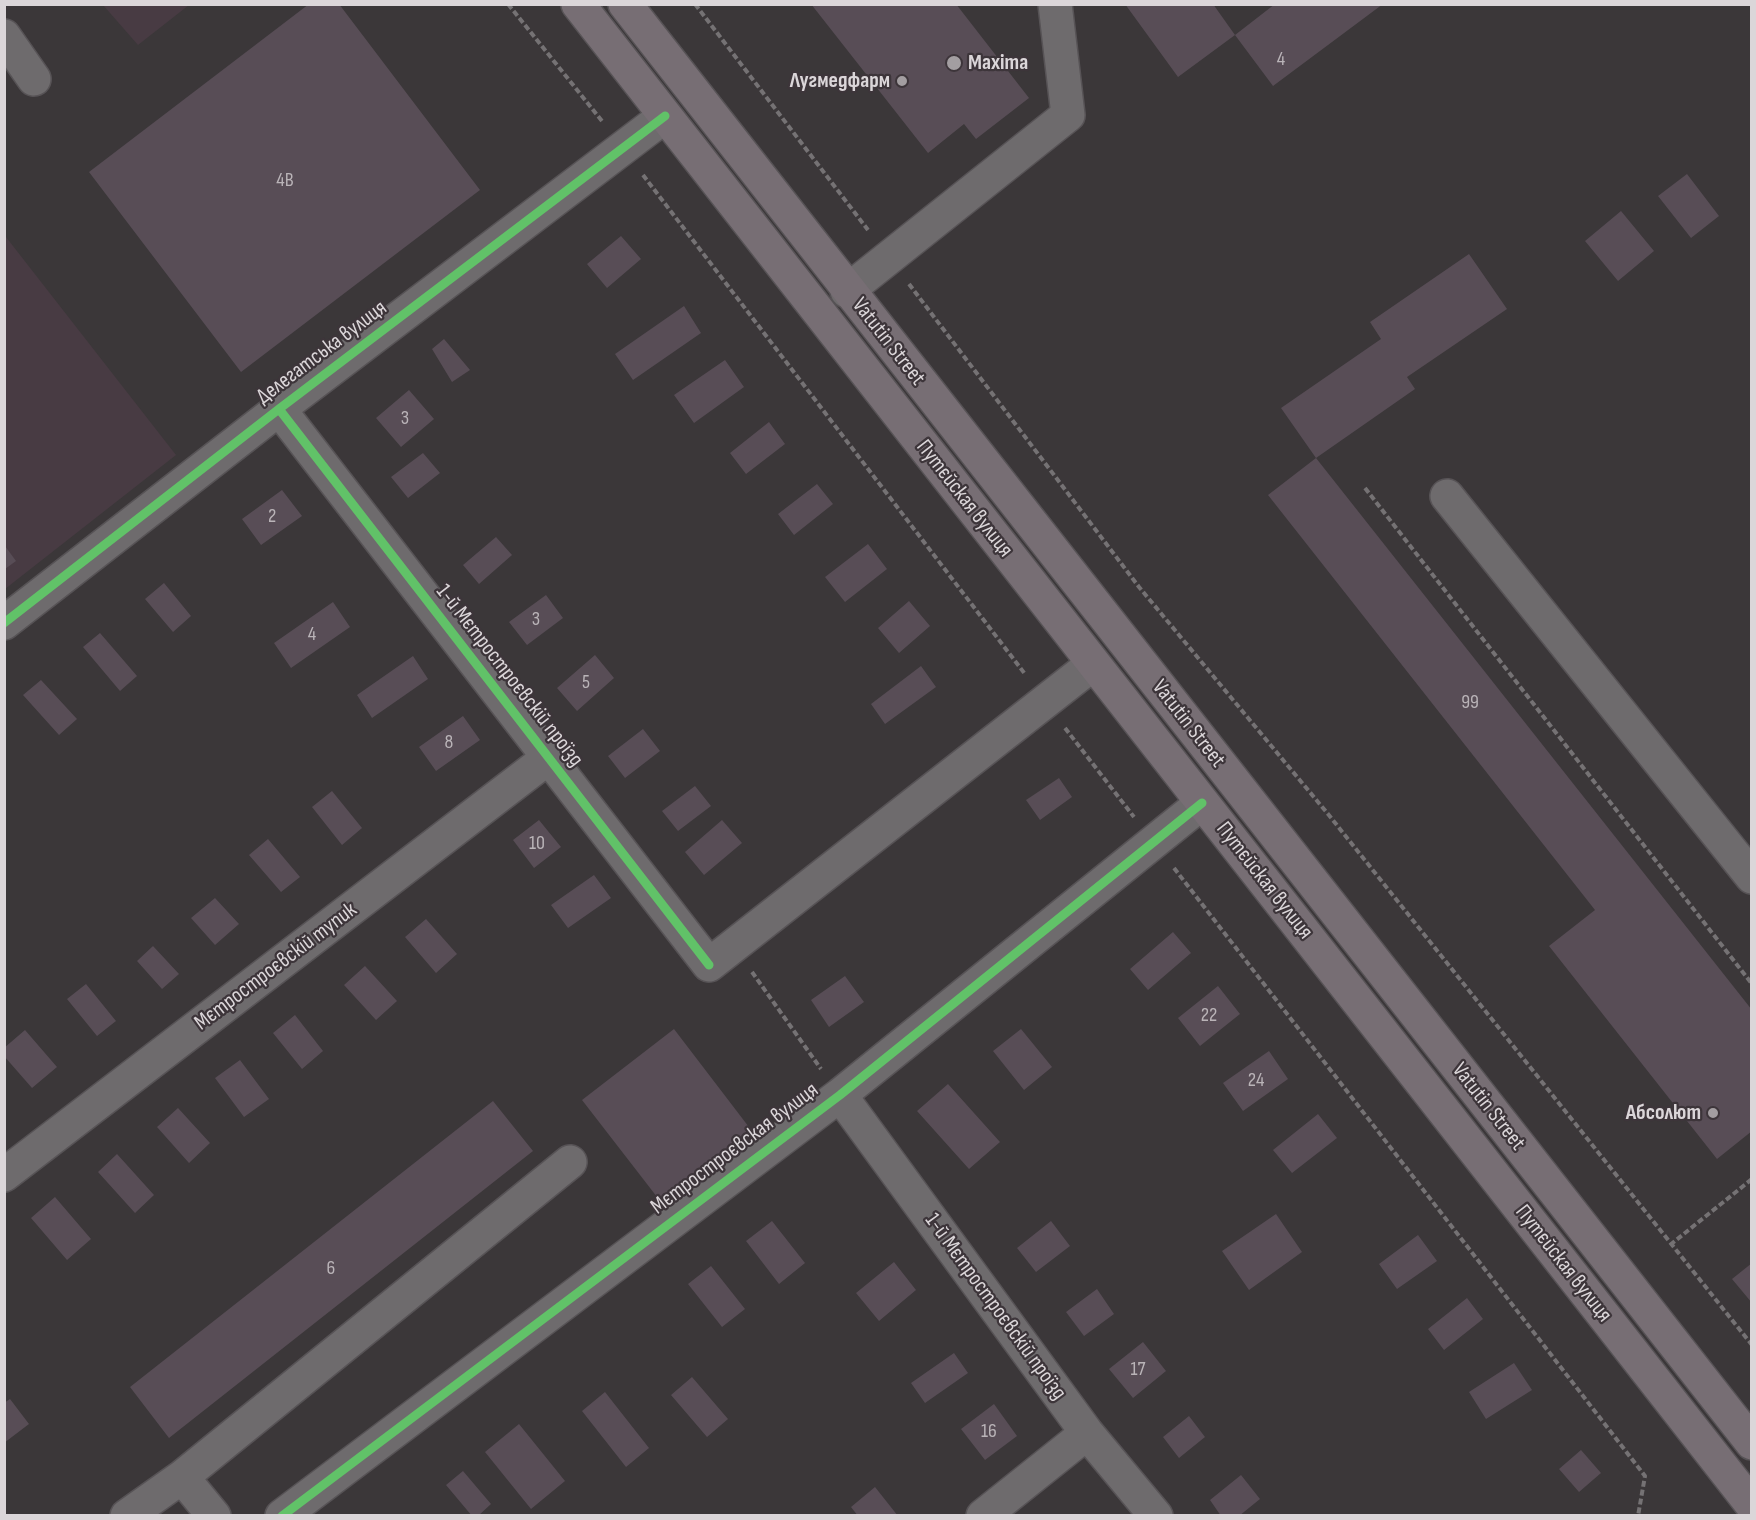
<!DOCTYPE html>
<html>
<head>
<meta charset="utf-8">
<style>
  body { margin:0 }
  #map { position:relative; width:1756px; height:1520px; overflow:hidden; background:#3b3739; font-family:"Sofia Sans Condensed",sans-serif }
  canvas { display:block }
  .frame { position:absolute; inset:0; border:6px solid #dbd6d9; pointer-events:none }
</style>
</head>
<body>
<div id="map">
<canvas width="1756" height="1520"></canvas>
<div class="frame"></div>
</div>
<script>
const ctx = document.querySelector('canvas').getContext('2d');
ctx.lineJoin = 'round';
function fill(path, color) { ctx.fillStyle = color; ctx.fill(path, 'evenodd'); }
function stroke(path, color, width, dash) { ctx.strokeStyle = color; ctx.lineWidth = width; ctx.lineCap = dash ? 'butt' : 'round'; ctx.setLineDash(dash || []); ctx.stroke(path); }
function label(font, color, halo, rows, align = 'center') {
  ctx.font = font + ' "Sofia Sans Condensed",sans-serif'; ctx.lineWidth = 4.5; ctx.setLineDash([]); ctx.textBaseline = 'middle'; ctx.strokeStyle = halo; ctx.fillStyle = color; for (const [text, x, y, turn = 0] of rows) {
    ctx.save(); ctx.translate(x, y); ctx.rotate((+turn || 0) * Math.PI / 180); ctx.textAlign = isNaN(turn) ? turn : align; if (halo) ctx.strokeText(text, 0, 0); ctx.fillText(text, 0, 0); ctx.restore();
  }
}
fill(new Path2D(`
  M 103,5 L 189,5 L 138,45 Z
  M 6,237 L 176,455 L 5,589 L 4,239 Z`), '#483b43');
fill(new Path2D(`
  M 309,4 L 339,4 L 480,190 L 241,372 L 89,172 Z
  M 811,4 L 956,4 L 1029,98 L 976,139 L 964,124 L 928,153 Z
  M 1125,4 L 1213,4 L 1235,35 L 1178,77 Z
  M 1275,4 L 1383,4 L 1273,86 L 1235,35 Z
  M 1687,174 L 1719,216 L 1691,238 L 1658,196 Z
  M 1621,211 L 1654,251 L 1618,281 L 1585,241 Z
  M 621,236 L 641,259 L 607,288 L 587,264 Z
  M 1469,254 L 1507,309 L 1407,377 L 1415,389 L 1316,458 L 1281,408 L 1381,339 L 1370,322 Z
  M 684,306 L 701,333 L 633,380 L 615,354 Z
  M 444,339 L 470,370 L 452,382 L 432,349 Z
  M 725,360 L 744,387 L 694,423 L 674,395 Z
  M 409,390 L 434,419 L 401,447 L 376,418 Z
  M 769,422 L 785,444 L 746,474 L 730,453 Z
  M 423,453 L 440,473 L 408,498 L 391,477 Z
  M 1316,458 L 1752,1010 L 1752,1131 L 1717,1159 L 1549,946 L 1595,910 L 1268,495 Z
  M 817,484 L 833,504 L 794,535 L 778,514 Z
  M 282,490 L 302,516 L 261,545 L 242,519 Z
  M 496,537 L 512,555 L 479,584 L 463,565 Z
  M 868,544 L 887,569 L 845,602 L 825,577 Z
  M 5,546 L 16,561 L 5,569 Z
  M 164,583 L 191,616 L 173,632 L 145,599 Z
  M 546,595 L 563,618 L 527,645 L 509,622 Z
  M 909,601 L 930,626 L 899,653 L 878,628 Z
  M 333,602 L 350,627 L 291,668 L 274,643 Z
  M 100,633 L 137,676 L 120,691 L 83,647 Z
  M 595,655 L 614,678 L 577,711 L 557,688 Z
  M 413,656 L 428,679 L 372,718 L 357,695 Z
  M 921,666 L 936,687 L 885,724 L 871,704 Z
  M 41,680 L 77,719 L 59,735 L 23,695 Z
  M 463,716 L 480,740 L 436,771 L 419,747 Z
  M 643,729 L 660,751 L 625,778 L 608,756 Z
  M 1059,778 L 1072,797 L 1040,820 L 1026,800 Z
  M 695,786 L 711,806 L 678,831 L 662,811 Z
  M 332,791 L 362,828 L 342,845 L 312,807 Z
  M 539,820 L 561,847 L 534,868 L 513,840 Z
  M 722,820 L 742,843 L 704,875 L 685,852 Z
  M 268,839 L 300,877 L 281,892 L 249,855 Z
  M 594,875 L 611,898 L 568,928 L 551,905 Z
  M 215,898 L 239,924 L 215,945 L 191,918 Z
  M 426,919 L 457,954 L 436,973 L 405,937 Z
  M 1173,932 L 1191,953 L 1148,990 L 1130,969 Z
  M 153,946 L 179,974 L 162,989 L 137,961 Z
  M 365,966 L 397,1001 L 376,1020 L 344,985 Z
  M 845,976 L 864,1002 L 829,1027 L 811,1000 Z
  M 86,984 L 116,1021 L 97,1036 L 67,999 Z
  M 1218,986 L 1240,1014 L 1200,1046 L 1178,1018 Z
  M 295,1015 L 323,1051 L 302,1069 L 273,1033 Z
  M 674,1029 L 755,1135 L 664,1206 L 582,1100 Z
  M 1021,1029 L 1052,1067 L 1024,1090 L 993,1051 Z
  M 25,1030 L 57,1067 L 32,1088 L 4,1056 L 4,1048 Z
  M 1269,1051 L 1288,1079 L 1243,1111 L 1223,1083 Z
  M 240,1060 L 269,1099 L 244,1117 L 215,1078 Z
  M 948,1084 L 1000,1142 L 969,1169 L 917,1111 Z
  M 493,1101 L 533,1151 L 169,1438 L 130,1387 Z
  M 178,1108 L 210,1143 L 189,1163 L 157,1127 Z
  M 1318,1114 L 1337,1138 L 1292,1173 L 1273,1150 Z
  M 117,1154 L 154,1195 L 135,1213 L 98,1172 Z
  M 55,1197 L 91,1239 L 67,1260 L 31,1218 Z
  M 1276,1214 L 1302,1252 L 1249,1290 L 1222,1251 Z
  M 772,1221 L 805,1263 L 779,1284 L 746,1241 Z
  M 1051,1221 L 1070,1246 L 1036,1272 L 1017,1248 Z
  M 1418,1235 L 1437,1261 L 1397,1289 L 1379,1264 Z
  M 894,1262 L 916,1290 L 879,1321 L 856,1293 Z
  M 1752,1263 L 1752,1303 L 1732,1279 Z
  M 711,1266 L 745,1309 L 722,1327 L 688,1284 Z
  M 1097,1289 L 1114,1314 L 1084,1336 L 1066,1312 Z
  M 1467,1298 L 1483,1319 L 1444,1350 L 1428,1329 Z
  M 1143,1342 L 1166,1371 L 1133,1398 L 1109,1369 Z
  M 954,1353 L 968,1373 L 925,1403 L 911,1383 Z
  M 1514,1363 L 1532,1390 L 1486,1419 L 1469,1392 Z
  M 692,1377 L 728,1419 L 707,1437 L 671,1395 Z
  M 605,1392 L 649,1448 L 626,1467 L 582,1411 Z
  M 10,1399 L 29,1424 L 4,1443 L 4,1403 Z
  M 994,1404 L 1017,1436 L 985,1460 L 961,1429 Z
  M 1189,1416 L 1205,1437 L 1179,1458 L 1163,1437 Z
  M 519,1424 L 565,1481 L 531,1509 L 485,1452 Z
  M 1581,1450 L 1601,1473 L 1579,1492 L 1559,1469 Z
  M 463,1471 L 491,1504 L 478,1516 L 472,1516 L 446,1485 Z
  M 1241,1475 L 1260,1499 L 1239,1516 L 1221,1516 L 1210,1500 Z
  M 875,1487 L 898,1516 L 858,1516 L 851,1507 Z`), '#584d56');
const minor = new Path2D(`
  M 4,36 L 34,79
  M 847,291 L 1068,115 L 1055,4
  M 279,409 L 709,965 L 1093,664
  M 1447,496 L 1752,877
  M 4,623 L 279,409 L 665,116
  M 840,1095 L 1087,1433 L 1156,1516
  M 4,1175 L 548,758
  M 127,1516 L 182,1477
  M 214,1516 L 182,1477 L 570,1162
  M 282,1516 L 840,1095 L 1202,803
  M 983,1516 L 1087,1433`);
const major = new Path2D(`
  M 578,4 L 1752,1505
  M 625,4 L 1752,1443`);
stroke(minor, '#575356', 36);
stroke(major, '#575356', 36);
stroke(new Path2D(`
  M 508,4 L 602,121
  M 695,4 L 868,230
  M 643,175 L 1025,674
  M 909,284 L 1139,587 L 1328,814 L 1752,1345
  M 1365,488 L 1752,984
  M 1065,728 L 1134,817
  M 1174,868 L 1645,1476 L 1638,1516
  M 752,972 L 821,1069
  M 1670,1245 L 1752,1179`), '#757274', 4, [6, 3]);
stroke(minor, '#6e6b6d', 33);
stroke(major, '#776e74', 33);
stroke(new Path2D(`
  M 279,409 L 709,965
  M 4,623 L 279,409 L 665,116
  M 282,1516 L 840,1095 L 1202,803`), '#61c268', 9);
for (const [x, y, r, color] of [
  [954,63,8,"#a39ea1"],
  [902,81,6,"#a39ea1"],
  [1713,1113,6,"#a39ea1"]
]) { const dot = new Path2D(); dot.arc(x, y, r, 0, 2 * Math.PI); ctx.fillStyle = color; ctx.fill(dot); stroke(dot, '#3d353a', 2); }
label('20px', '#bab4b8', null, [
  ["4",1281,60],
  ["4B",285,181],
  ["3",405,419],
  ["2",272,517],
  ["3",536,620],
  ["4",312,635],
  ["5",586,683],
  ["99",1470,703],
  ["8",449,743],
  ["10",537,844],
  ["22",1209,1016],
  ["24",1256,1081],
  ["6",331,1269],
  ["17",1138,1370],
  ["16",989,1432]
]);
label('bold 22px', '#dbd6d9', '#3d353a', [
  ["Maxima",968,63,"left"],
  ["Лугмедфарм",890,81],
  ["Абсолют",1701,1113]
], 'right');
label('22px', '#dbd6d9', '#3d353a', [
  ["Vatutin Street",888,342,52],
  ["Делегатська вулиця",322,353,-37],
  ["Путєйская вулиця",964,499,52],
  ["1-й Мєтростроєвскій проїзд",509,676,52],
  ["Vatutin Street",1188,724,52],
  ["Путєйская вулиця",1264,881,52],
  ["Мєтростроєвскій тупик",276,967,-37],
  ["Vatutin Street",1488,1107,52],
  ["Мєтростроєвская вулиця",735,1149,-37],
  ["Путєйская вулиця",1563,1264,52],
  ["1-й Мєтростроєвскій проїзд",995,1307,54]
]);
</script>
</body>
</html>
